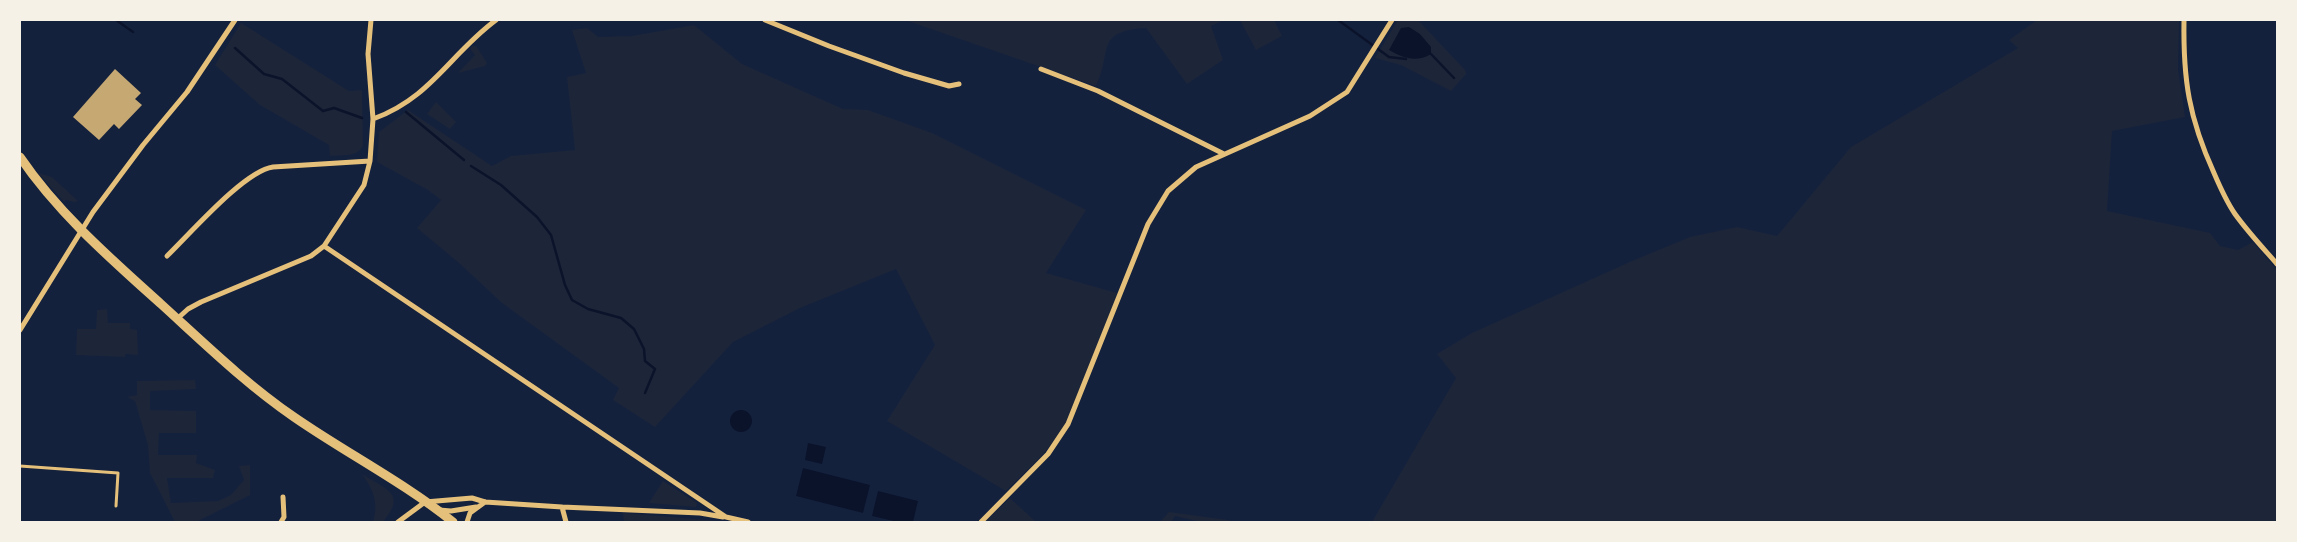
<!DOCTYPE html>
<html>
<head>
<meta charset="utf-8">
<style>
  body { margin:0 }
  #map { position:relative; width:2297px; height:542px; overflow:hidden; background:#14213d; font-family:"Archivo Narrow",sans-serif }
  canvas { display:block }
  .frame { position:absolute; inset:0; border:21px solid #f6f1e7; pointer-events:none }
</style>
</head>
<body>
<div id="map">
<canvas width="2297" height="542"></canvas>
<div class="frame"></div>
</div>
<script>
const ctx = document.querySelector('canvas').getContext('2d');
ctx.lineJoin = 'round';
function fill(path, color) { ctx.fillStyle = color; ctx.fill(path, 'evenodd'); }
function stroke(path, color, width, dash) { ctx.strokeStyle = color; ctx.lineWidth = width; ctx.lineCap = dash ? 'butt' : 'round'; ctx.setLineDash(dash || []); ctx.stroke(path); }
fill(new Path2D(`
  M 905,20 L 1224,20 L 1211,26 L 1223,60 L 1187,84 L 1146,28 C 1094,31 1113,51 1096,86 Z
  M 1240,20 L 1274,20 L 1282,36 L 1256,50 Z
  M 1398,20 L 1418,20 L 1465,70 L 1466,74 L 1451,91 L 1401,65 L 1375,58 Z
  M 2037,20 L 2179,20 L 2178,69 L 2185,117 L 2112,131 L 2107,211 L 2210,233 L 2220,246 L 2238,250 L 2253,242 L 2277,270 L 2277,522 L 1372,522 L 1456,378 L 1437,354 L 1472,333 L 1632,261 L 1690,237 L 1737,227 L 1777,236 L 1851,147 L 2018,48 L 2009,40 Z
  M 241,23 L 349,91 L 362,90 L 363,145 C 359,157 342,155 330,156 L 329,145 L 260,105 L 215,65 Z
  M 694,25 L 742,64 L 843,109 L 868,110 L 932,133 L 1086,210 L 1046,273 L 1117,293 C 1102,336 1088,382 1066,422 C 1052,449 1027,470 1006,491 L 887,421 L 935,345 L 896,269 L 800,308 L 733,342 L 655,427 L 613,400 L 619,388 L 502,303 L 459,263 L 417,228 L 441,200 L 428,190 L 377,162 L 379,132 L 408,110 L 492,166 L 511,156 L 575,150 L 567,77 L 586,73 L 572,30 L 587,28 L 598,37 L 632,36 Z
  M 472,46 L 476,46 L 487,63 L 485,66 L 458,73 L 475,55 L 470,49 Z
  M 436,102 L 456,122 L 450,129 L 427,114 Z
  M 38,173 L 52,177 L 78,201 L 74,202 L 66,200 L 64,202 Z
  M 107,309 L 108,323 L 130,323 L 130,329 L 137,330 L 138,355 L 125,354 L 125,357 L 76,355 L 77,329 L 96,329 L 97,310 Z
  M 195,380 L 196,389 L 150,391 L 150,410 L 196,411 L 196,433 L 159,433 L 158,455 L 197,455 L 196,463 L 215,470 L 213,478 L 167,478 L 171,503 L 218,501 L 231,495 L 244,480 L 239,466 L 250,465 L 250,495 L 196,522 L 175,522 L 150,473 L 148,445 L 135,401 L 127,397 L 137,395 L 137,381 Z
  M 362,474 C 385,489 408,493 383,522 L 373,522 C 379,503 373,489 362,474 Z
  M 663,481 L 697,503 L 696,507 L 649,503 Z
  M 1010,498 L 1036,522 L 985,522 Z
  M 1169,512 L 1228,520 L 1232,522 L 1201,522 L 1175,516 L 1171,522 L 1160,522 Z
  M 623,513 L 731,522 L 624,522 Z`), '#1d2539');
fill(new Path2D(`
  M 1409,27 L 1420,34 L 1431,47 L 1431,54 C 1416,63 1403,58 1389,50 L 1401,28 Z
  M730 421a11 11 0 1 1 22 0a11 11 0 1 1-22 0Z
  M 808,443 L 826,447 L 822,464 L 805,460 Z
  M 803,468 L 870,485 L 863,513 L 796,496 Z
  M 878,491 L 918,501 L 913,522 L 898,522 L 872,516 Z`), '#0b132b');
stroke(new Path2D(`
  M 116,20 L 133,32
  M 1338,20 L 1389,57 L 1406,59
  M 235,48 L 264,74 L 282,79 L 323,111 L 334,108 L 362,118
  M 1431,54 L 1454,78
  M 406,112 L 464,160
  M 471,166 L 501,185 L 537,217 L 551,235 L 565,285 L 572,300 L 588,309 L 621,318 L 634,329 L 644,349 L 645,361 L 655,369 L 645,393`), '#0b132b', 2.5);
fill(new Path2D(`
  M 115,69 L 141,93 L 135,99 L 142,105 L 119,129 L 114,124 L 99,140 L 73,117 Z`), '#c6a872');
stroke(new Path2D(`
  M 20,466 L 118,473 L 116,506`), '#e5c07b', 3);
stroke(new Path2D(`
  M 765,20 L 829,46 L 904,73 L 949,86 L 959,84
  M 2184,20 C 2183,80 2189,118 2214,173 C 2220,187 2226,201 2235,214 C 2248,232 2263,248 2277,264
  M 1041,69 L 1098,91 L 1224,154
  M 373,119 C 431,98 450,54 496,20
  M 324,246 L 726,517 L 748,522
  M 167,256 C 190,234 244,171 273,167 L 370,161
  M 177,319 L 188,309 L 201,302 L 311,256 L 324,246 L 364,185 L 370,161 L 373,119 L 368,54 L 371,20
  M 20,330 L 93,212 L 143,145 L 187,92 L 235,20
  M 562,507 L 566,522
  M 439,510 L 451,511 L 476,507
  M 281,522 L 284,517 L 283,497
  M 398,522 L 425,502 L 472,498 L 485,502 L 562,507 L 700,513 L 723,517
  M 467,522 L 470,513 L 485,502
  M 981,522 L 1048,454 L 1068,424 L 1148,224 L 1168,191 L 1196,167 L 1310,116 L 1347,92 L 1392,20`), '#e5c07b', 5);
stroke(new Path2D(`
  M 20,157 C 58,213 111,259 161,304 C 205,344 246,384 294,417 C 346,453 403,482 453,522`), '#e5c07b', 9);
</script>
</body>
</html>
